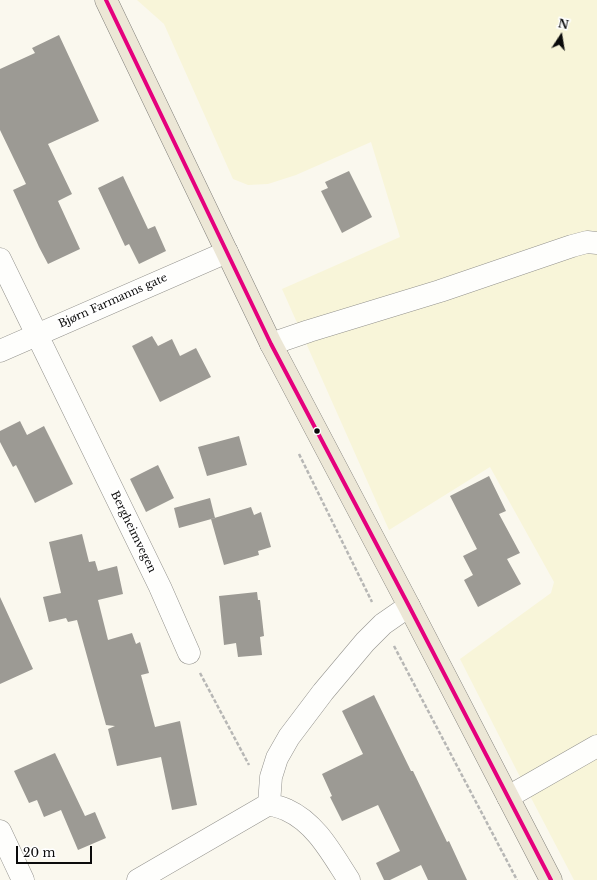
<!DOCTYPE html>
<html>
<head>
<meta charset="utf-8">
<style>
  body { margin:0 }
  #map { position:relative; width:597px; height:880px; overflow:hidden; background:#faf8ee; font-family:"Libre Baskerville",serif }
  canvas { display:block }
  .north { position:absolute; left:541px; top:16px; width:40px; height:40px; -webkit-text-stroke:3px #fff; paint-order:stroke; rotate:12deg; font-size:11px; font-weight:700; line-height:16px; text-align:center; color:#0b0b0b }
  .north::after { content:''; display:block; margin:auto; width:14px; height:18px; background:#0b0b0b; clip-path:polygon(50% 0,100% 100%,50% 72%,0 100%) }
  .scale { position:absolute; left:16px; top:846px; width:76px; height:18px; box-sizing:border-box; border:2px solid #0b0b0b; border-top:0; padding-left:5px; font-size:12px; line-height:14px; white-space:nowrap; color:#0b0b0b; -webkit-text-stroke:3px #fff; paint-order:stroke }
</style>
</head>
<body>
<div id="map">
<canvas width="597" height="880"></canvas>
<div class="north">N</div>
<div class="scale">20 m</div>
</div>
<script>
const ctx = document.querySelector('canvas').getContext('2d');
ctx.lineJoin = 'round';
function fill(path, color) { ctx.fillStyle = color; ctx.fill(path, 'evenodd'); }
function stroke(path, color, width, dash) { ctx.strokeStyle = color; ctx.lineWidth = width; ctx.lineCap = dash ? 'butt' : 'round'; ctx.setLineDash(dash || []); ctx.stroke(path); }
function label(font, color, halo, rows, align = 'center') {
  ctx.font = font + ' "Libre Baskerville",serif'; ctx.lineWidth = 4; ctx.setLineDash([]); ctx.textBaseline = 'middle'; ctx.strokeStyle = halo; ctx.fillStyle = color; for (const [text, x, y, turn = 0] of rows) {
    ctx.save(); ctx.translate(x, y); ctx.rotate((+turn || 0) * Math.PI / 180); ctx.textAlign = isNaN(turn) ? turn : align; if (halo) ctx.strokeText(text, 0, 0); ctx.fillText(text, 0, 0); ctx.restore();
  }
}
fill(new Path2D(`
  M 137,0 L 597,0 L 597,880 L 574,880 L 517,771 L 460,659 L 551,593 L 554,582 L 490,467 L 389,530 L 282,289 L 400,237 L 371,142 L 296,175 L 268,184 L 248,185 L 233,179 L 164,24 Z`), '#f8f5d9');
fill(new Path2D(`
  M 59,35 L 99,121 L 48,144 L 72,194 L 58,201 L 80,249 L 48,264 L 39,247 L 13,190 L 26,184 L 0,130 L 0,69 L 35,53 L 32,48 Z
  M 349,171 L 372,217 L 342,233 L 321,191 L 328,188 L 325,182 Z
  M 123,176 L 148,229 L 155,226 L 166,251 L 139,264 L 129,244 L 125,246 L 98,188 Z
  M 152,336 L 158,346 L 172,339 L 180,356 L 196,348 L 211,377 L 160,402 L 132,346 Z
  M 20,421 L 27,435 L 44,426 L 73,484 L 35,503 L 16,465 L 13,467 L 0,442 L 0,431 Z
  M 239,436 L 247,465 L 207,476 L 198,447 Z
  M 158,465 L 174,498 L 146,512 L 130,479 Z
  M 489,476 L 506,511 L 499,514 L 520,553 L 507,559 L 521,584 L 478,607 L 464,580 L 473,575 L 463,556 L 477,549 L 450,496 Z
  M 210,498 L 215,518 L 179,528 L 174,508 Z
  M 251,507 L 254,515 L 261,512 L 271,547 L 258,551 L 259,555 L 224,565 L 211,519 Z
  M 82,534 L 89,562 L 95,561 L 98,571 L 117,566 L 123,594 L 98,600 L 108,640 L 132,633 L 136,644 L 140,642 L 149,673 L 141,675 L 155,727 L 180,721 L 197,805 L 172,810 L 161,757 L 117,766 L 108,729 L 115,726 L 106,725 L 77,620 L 68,622 L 66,618 L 49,622 L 43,597 L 61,593 L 49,542 Z
  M 257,592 L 258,600 L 260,600 L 264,636 L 260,637 L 262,655 L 238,657 L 236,643 L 224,645 L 219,596 Z
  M 0,597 L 33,669 L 0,684 Z
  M 374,695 L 411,771 L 413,771 L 447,842 L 449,841 L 467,880 L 428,880 L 421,865 L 390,880 L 384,880 L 376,863 L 400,851 L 378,805 L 342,821 L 330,797 L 332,796 L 322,774 L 363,754 L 342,711 Z
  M 55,753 L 85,816 L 95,812 L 106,838 L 78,850 L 61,810 L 44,817 L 37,800 L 29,803 L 14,771 Z`), '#9c9a94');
const minor = new Path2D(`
  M 0,259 L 160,587 L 189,653
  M 271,344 L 309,331 L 440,291 L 572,246 L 587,242 L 597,243
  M 0,351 L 227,252
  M 508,797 L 597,746
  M 269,804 C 275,806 281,807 287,810 C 316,823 332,854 349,880
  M 0,831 L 23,880
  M 138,880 L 269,804 L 271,777 L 277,758 L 289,737 L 323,692 L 365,642 L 383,624 L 409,606`);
const major = new Path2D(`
  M 106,0 L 271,344 L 409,606 L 551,880`);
stroke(minor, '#93928d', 23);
stroke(major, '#807f7a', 23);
stroke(new Path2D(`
  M 299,454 L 372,602
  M 394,646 L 517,880
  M 200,673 L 249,765`), '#b7b7b5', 2.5, [4, 2]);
stroke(minor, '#fefefc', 22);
stroke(major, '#ece7d6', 22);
stroke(new Path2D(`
  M 106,0 L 271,344 L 409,606 L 551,880`), '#e5007d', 4);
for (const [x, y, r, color] of [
  [317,431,3.5,"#0b0b0b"]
]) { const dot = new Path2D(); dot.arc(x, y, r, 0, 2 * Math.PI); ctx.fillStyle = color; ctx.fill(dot); stroke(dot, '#fff', 1.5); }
label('11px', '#0b0b0b', '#fff', [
  ["Bjørn Farmanns gate",113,301,-24],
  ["Bergheimvegen",133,532,64]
]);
</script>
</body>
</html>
